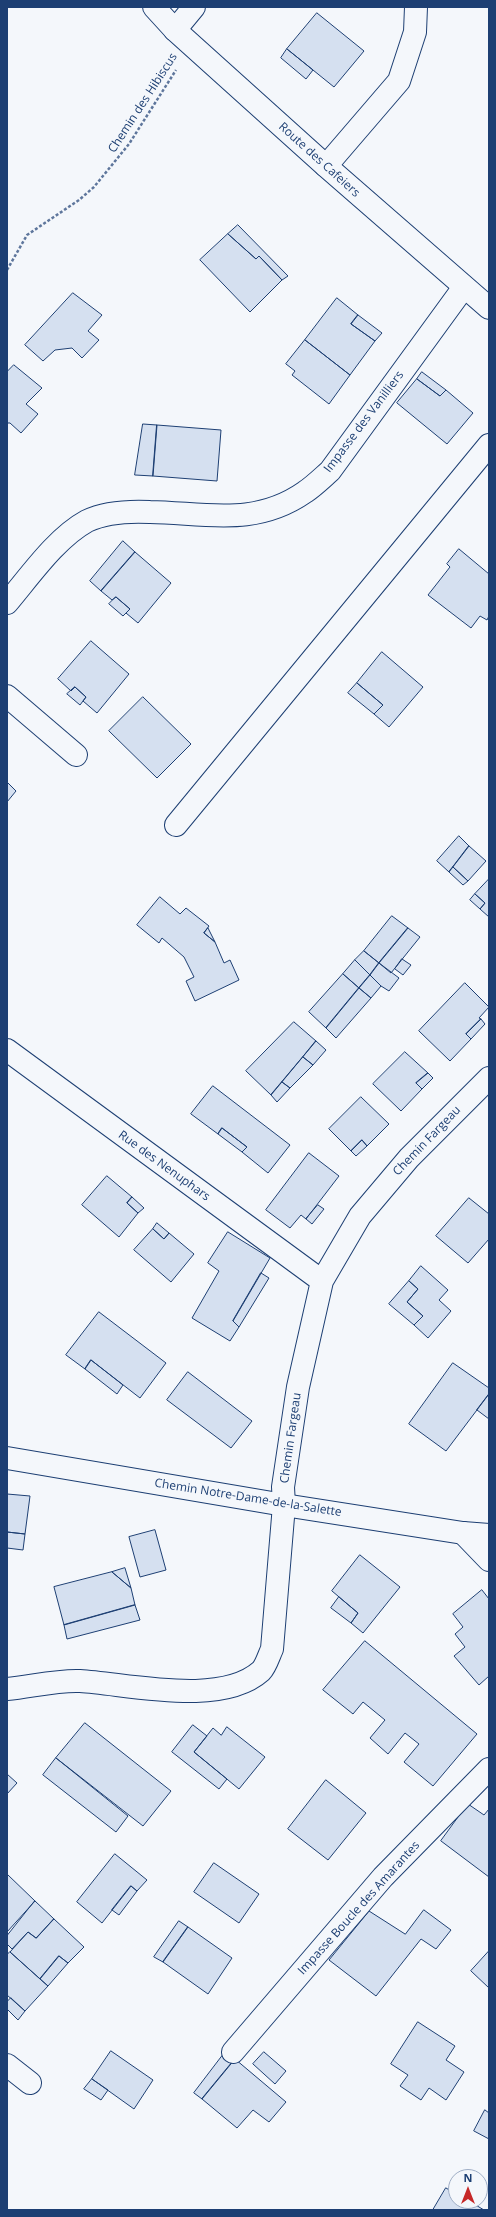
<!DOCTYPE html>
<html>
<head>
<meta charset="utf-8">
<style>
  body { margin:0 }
  #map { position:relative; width:496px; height:2217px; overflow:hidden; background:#f4f7fb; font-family:"Open Sans",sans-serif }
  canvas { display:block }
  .frame { position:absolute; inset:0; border:8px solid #1d3f73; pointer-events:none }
  .north { position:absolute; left:448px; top:2169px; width:40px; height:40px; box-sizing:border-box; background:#f4f7fb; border:1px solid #9eadc5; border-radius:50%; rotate:0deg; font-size:11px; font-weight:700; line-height:16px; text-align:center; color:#1d3f73 }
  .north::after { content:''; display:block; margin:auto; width:14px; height:18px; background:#c62828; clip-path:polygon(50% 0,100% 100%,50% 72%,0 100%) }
</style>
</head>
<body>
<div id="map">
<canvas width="496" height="2217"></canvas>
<div class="frame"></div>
<div class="north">N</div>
</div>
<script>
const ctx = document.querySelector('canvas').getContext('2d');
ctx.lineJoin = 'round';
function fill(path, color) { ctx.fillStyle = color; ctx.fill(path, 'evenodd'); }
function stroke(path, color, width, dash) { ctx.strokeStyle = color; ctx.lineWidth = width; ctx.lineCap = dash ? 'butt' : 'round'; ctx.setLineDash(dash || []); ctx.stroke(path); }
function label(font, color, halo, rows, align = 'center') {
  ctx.font = font + ' "Open Sans",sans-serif'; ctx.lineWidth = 3; ctx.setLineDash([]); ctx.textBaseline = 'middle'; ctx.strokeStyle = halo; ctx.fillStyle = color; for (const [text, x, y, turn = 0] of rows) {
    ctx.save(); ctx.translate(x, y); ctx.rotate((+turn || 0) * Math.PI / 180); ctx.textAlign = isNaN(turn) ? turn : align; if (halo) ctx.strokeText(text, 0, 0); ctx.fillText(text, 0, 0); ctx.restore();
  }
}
const building = new Path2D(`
  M 317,13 L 364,51 L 334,87 L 287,49 Z
  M 287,49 L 313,70 L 306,79 L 281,58 Z
  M 238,225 L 288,276 L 282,280 L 259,256 L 256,259 L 228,234 Z
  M 228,234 L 256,259 L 259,256 L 282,280 L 250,312 L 200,260 Z
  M 73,293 L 102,315 L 88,331 L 99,340 L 82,358 L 72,348 L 55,350 L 43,361 L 25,345 Z
  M 337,298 L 358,315 L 351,324 L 375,341 L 350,375 L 305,340 Z
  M 358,315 L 382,333 L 375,341 L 351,324 Z
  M 305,340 L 350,375 L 329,404 L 292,375 L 295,371 L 286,364 Z
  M 14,365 L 42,388 L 26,404 L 38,414 L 21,433 L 10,423 L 7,423 L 7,372 Z
  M 422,372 L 446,390 L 440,396 L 417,379 Z
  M 417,379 L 440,396 L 446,390 L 473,413 L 447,444 L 397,403 Z
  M 143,424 L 157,425 L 153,476 L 135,475 Z
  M 157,425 L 221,430 L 217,481 L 153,476 Z
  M 123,541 L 135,552 L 101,591 L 90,581 Z
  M 459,549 L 489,574 L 489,616 L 487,620 L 480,616 L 471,628 L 428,595 L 450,567 L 447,564 Z
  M 135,552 L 171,583 L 138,623 L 126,613 L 130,609 L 116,597 L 112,600 L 101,591 Z
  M 116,597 L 130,609 L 123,616 L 109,604 Z
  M 91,641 L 129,674 L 97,713 L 83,701 L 86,697 L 75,687 L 71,691 L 58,679 Z
  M 382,652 L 423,687 L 389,727 L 374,714 L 383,705 L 357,683 Z
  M 357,683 L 383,705 L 374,714 L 348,693 Z
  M 75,687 L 86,697 L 80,705 L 67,694 Z
  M 143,697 L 191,744 L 157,778 L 109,731 Z
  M 7,782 L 16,791 L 7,802 Z
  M 459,836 L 469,846 L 449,872 L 437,861 Z
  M 469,846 L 486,861 L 468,881 L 453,867 Z
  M 453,867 L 468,881 L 463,885 L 449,872 Z
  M 489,879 L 489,917 L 480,909 L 485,903 L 475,894 Z
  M 475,894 L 485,903 L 480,909 L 470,900 Z
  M 160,897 L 180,914 L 186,908 L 209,926 L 204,933 L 215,942 L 224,963 L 230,960 L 239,980 L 195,1001 L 186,981 L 194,977 L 184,957 L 162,938 L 159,943 L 137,925 Z
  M 392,916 L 408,928 L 379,963 L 364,951 Z
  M 208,928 L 215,942 L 204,933 Z
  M 408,928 L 420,937 L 391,973 L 379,963 Z
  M 364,951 L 379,963 L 370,975 L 355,960 Z
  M 402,959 L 411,965 L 403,975 L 395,969 Z
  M 355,960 L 370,975 L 359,988 L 343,974 Z
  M 379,963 L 399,978 L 389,991 L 381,986 L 370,975 Z
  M 343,974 L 359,988 L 326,1028 L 309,1012 Z
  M 370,975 L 381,986 L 371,998 L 359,988 Z
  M 465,983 L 489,1007 L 479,1018 L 481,1019 L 466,1034 L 471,1039 L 450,1061 L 419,1031 Z
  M 359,988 L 371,998 L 336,1038 L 326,1028 Z
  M 481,1019 L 485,1024 L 471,1039 L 466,1034 Z
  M 294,1022 L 316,1041 L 271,1095 L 246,1071 Z
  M 316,1041 L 326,1050 L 313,1065 L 303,1057 Z
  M 405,1052 L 428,1073 L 416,1083 L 422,1089 L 401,1111 L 373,1084 Z
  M 303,1057 L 313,1065 L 290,1088 L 282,1082 Z
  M 428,1073 L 433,1078 L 422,1089 L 416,1083 Z
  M 282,1082 L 290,1088 L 277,1102 L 271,1095 Z
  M 213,1086 L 290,1145 L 268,1173 L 242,1152 L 247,1147 L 222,1128 L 218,1134 L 191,1114 Z
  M 361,1097 L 389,1124 L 367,1146 L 362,1140 L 351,1151 L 329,1129 Z
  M 222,1128 L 247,1147 L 242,1152 L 218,1134 Z
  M 362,1140 L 367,1146 L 356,1156 L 351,1151 Z
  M 309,1153 L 339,1176 L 306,1219 L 301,1215 L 290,1228 L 266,1210 Z
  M 107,1176 L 132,1197 L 127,1203 L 138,1213 L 119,1237 L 82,1205 Z
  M 132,1197 L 144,1208 L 138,1213 L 127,1203 Z
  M 469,1198 L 489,1214 L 489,1239 L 468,1263 L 436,1236 Z
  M 318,1205 L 324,1209 L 312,1224 L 306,1219 Z
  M 157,1223 L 169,1233 L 164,1239 L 153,1229 Z
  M 153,1229 L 164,1239 L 169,1233 L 194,1254 L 171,1282 L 134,1250 Z
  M 228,1232 L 270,1258 L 233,1321 L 239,1327 L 230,1341 L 192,1318 L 219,1271 L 208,1263 Z
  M 421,1266 L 448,1290 L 439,1300 L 451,1311 L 428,1338 L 414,1325 L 423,1316 L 407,1302 L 418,1289 L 409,1281 Z
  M 261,1273 L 269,1278 L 239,1327 L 233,1321 Z
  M 409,1281 L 418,1289 L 407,1302 L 423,1316 L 414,1325 L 389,1304 Z
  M 99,1312 L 166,1363 L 140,1398 L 91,1360 L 85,1369 L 66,1355 Z
  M 91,1360 L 123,1385 L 117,1394 L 85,1369 Z
  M 453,1363 L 489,1388 L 489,1394 L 446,1451 L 409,1424 Z
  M 188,1372 L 252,1421 L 231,1448 L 167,1400 Z
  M 489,1394 L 489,1419 L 477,1410 Z
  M 7,1494 L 30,1496 L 25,1534 L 7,1532 Z
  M 155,1530 L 166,1570 L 140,1577 L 129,1537 Z
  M 7,1532 L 25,1534 L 23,1550 L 7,1548 Z
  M 360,1555 L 400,1587 L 363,1633 L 351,1623 L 358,1613 L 332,1591 Z
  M 125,1568 L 131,1588 L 112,1572 Z
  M 112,1572 L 131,1588 L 135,1605 L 64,1625 L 54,1587 Z
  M 482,1590 L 489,1599 L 489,1676 L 479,1685 L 454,1656 L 465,1647 L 455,1634 L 463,1627 L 453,1614 Z
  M 339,1597 L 358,1613 L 351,1623 L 331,1608 Z
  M 135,1605 L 140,1620 L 67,1639 L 64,1625 Z
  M 365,1641 L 477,1734 L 433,1786 L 404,1762 L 419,1744 L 405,1733 L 388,1754 L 370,1738 L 385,1720 L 363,1702 L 353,1714 L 323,1690 Z
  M 85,1723 L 171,1791 L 143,1826 L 56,1758 Z
  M 193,1725 L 207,1736 L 194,1752 L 227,1779 L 219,1789 L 172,1752 Z
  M 227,1727 L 265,1757 L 239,1789 L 194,1752 L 213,1728 L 221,1735 Z
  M 56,1758 L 128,1816 L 116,1832 L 43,1775 Z
  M 7,1774 L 17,1783 L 7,1794 Z
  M 326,1780 L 366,1813 L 328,1860 L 288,1829 Z
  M 468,1804 L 484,1815 L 489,1809 L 489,1877 L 441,1841 Z
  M 115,1854 L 147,1880 L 137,1891 L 131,1886 L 102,1923 L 77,1902 Z
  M 214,1863 L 259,1894 L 239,1923 L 194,1892 Z
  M 7,1874 L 35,1901 L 7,1932 Z
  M 131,1886 L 137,1891 L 119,1915 L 112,1910 Z
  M 35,1901 L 54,1919 L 36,1938 L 28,1932 L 12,1949 L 7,1944 L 7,1936 Z
  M 424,1910 L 451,1930 L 436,1949 L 421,1939 L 376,1996 L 329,1960 L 369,1911 L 405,1934 Z
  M 54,1919 L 84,1947 L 68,1963 L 59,1956 L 40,1979 L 10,1952 L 28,1932 L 36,1938 Z
  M 179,1921 L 188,1927 L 163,1962 L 154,1957 Z
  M 188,1927 L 232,1958 L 208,1994 L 163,1962 Z
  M 489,1951 L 489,1988 L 471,1971 Z
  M 10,1952 L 48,1986 L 25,2011 L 7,1995 L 7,1955 Z
  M 59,1956 L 68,1963 L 48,1986 L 40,1979 Z
  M 11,1998 L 25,2011 L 18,2020 L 7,2009 L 7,2002 Z
  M 418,2022 L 455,2046 L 446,2060 L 464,2072 L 446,2100 L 429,2088 L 421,2100 L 400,2086 L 408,2075 L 391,2064 Z
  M 111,2051 L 153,2080 L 134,2109 L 92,2079 Z
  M 226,2051 L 235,2059 L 202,2099 L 194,2093 Z
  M 264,2052 L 286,2071 L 275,2084 L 253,2064 Z
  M 235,2059 L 286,2102 L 269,2122 L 253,2110 L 237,2128 L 202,2099 Z
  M 92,2079 L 108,2090 L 101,2100 L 84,2089 Z
  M 485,2110 L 489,2113 L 489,2139 L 474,2131 Z
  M 446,2188 L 456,2194 L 456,2201 L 469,2201 L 484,2210 L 433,2210 Z`);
fill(building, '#d5e0f0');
stroke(building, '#1d3f73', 1);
const minor = new Path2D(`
  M 175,30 L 194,7
  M 326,166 L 399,81 L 415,32 L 416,7
  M 7,603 C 30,576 56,538 87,521 C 106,512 129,511 150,512 C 206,513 255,527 305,492 C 314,486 322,478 330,471 L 464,287
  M 7,696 L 76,755
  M 176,825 L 489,445
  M 7,1050 L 322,1281
  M 463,1533 L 489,1560
  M 7,1689 C 30,1687 56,1680 80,1681 C 129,1684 221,1707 261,1671 C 266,1666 269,1655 272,1649 L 284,1505 L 283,1487 L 298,1387 L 322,1281 L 360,1216 L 409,1158 L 489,1078
  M 233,2052 L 383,1877 L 489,1769
  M 7,2065 L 30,2083`);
const tertiary = new Path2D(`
  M 154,7 L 175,30 L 326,166 L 489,308
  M 7,1458 L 284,1505 L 463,1533 L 489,1535`);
stroke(minor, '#1d3f73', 24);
stroke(tertiary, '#1d3f73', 24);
stroke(new Path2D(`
  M 7,270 L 27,235 L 79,200 L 94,187 L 129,144 L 176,70`), '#5e769c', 2.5, [3, 2]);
stroke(minor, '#f4f7fb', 22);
stroke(tertiary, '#f4f7fb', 22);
label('12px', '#1d3f73', '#f4f7fb', [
  ["Chemin des Hibiscus",143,103,-57],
  ["Route des Cafeiers",319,160,42],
  ["Impasse des Vanilliers",364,422,-53],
  ["Chemin Fargeau",427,1141,-46],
  ["Rue des Nenuphars",164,1166,36],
  ["Chemin Fargeau",291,1438,-82],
  ["Chemin Notre-Dame-de-la-Salette",248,1498,9],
  ["Impasse Boucle des Amarantes",359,1908,-48]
]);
</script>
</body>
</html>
